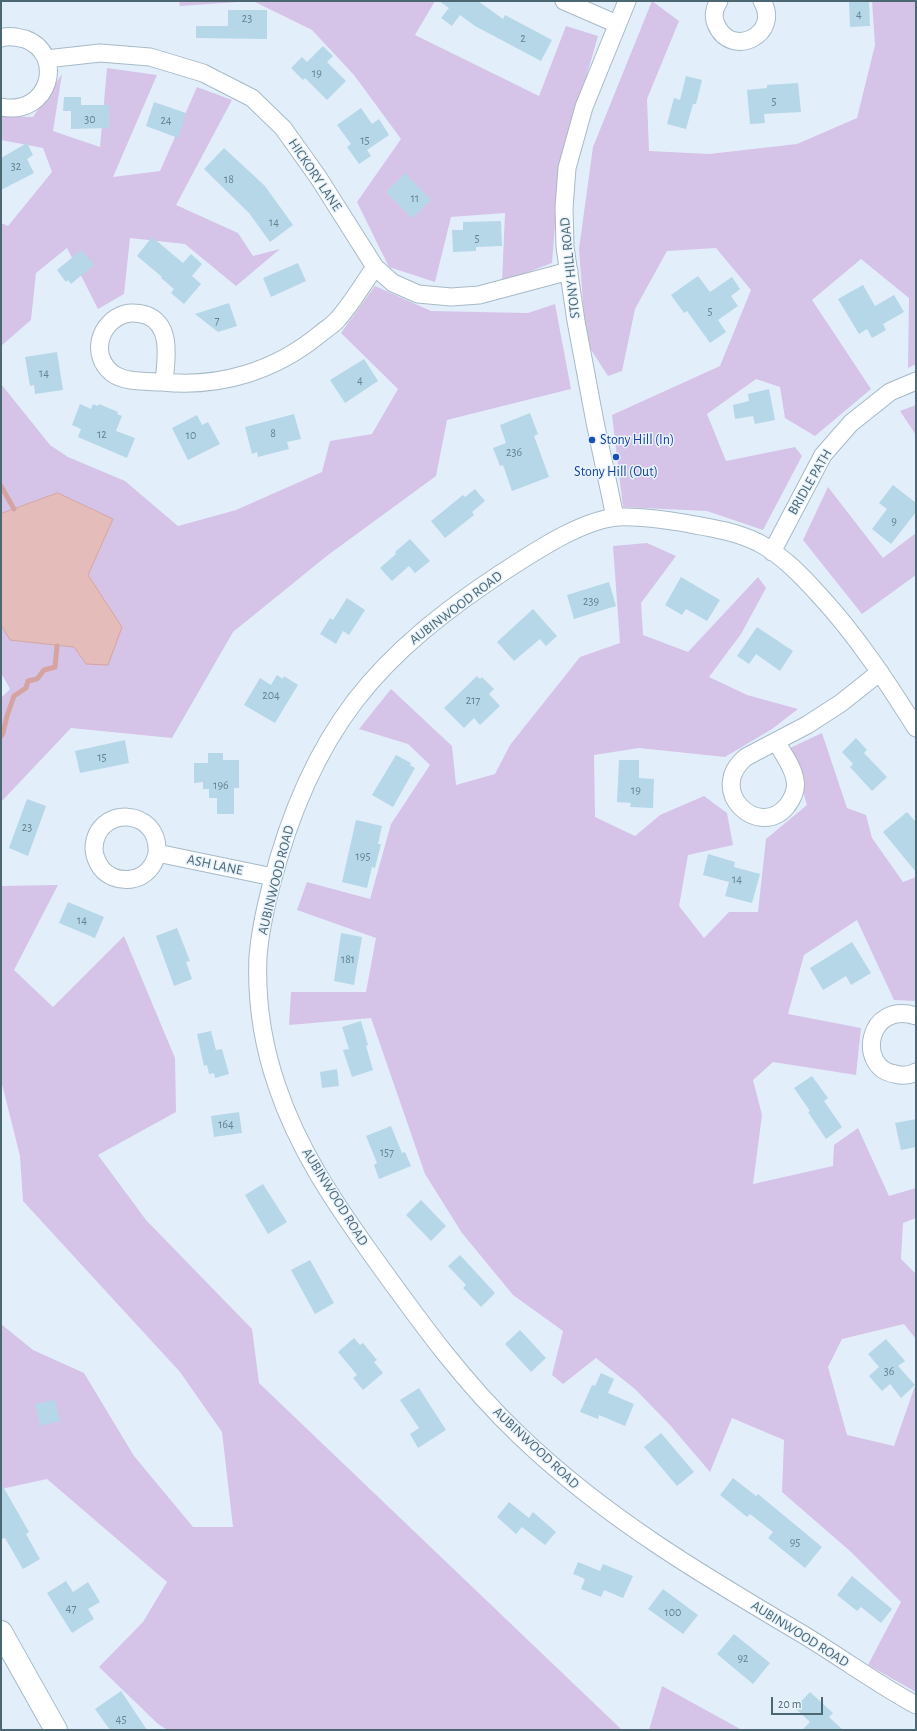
<!DOCTYPE html>
<html>
<head>
<meta charset="utf-8">
<style>
  body { margin:0 }
  #map { position:relative; width:917px; height:1731px; overflow:hidden; background:#e3eefb; font-family:"Alegreya Sans",sans-serif }
  canvas { display:block }
  .frame { position:absolute; inset:0; border:2px solid #4a6772; pointer-events:none }
  .scale { position:absolute; left:771px; top:1697px; width:52px; height:18px; box-sizing:border-box; border:2px solid #4a6772; border-top:0; padding-left:5px; font-size:12px; line-height:14px; white-space:nowrap; color:#4a6772; -webkit-text-stroke:3px #e9f3fe; paint-order:stroke }
</style>
</head>
<body>
<div id="map">
<canvas width="917" height="1731"></canvas>
<div class="frame"></div>
<div class="scale">20 m</div>
</div>
<script>
const ctx = document.querySelector('canvas').getContext('2d');
ctx.lineJoin = 'round';
function fill(path, color) { ctx.fillStyle = color; ctx.fill(path, 'evenodd'); }
function stroke(path, color, width, dash) { ctx.strokeStyle = color; ctx.lineWidth = width; ctx.lineCap = dash ? 'butt' : 'round'; ctx.setLineDash(dash || []); ctx.stroke(path); }
function label(font, color, halo, rows, align = 'center') {
  ctx.font = font + ' "Alegreya Sans",sans-serif'; ctx.lineWidth = 3; ctx.setLineDash([]); ctx.textBaseline = 'middle'; ctx.strokeStyle = halo; ctx.fillStyle = color; for (const [text, x, y, turn = 0] of rows) {
    ctx.save(); ctx.translate(x, y); ctx.rotate((+turn || 0) * Math.PI / 180); ctx.textAlign = isNaN(turn) ? turn : align; if (halo) ctx.strokeText(text, 0, 0); ctx.fillText(text, 0, 0); ctx.restore();
  }
}
fill(new Path2D(`
  M 179,1 L 435,1 L 415,35 L 539,96 L 566,26 L 598,36 L 559,172 L 552,263 L 502,282 L 505,213 L 451,217 L 435,282 L 389,267 L 357,202 L 401,139 L 354,75 L 312,30 L 253,1 L 180,6 Z
  M 652,1 L 679,21 L 647,99 L 649,151 L 709,154 L 797,144 L 857,118 L 875,45 L 872,1 L 916,1 L 916,364 L 908,368 L 909,298 L 861,259 L 812,300 L 871,389 L 815,436 L 785,418 L 780,387 L 756,379 L 707,414 L 726,461 L 795,447 L 802,456 L 763,530 L 707,511 L 623,507 L 612,415 L 720,366 L 751,290 L 716,248 L 667,251 L 635,309 L 622,371 L 608,376 L 586,342 L 579,249 L 593,147 Z
  M 107,68 L 157,75 L 113,177 L 160,171 L 197,87 L 232,100 L 176,205 L 238,233 L 253,256 L 280,249 L 236,286 L 185,244 L 130,238 L 124,294 L 98,309 L 67,248 L 36,273 L 31,320 L 1,346 L 1,223 L 8,226 L 52,172 L 43,148 L 1,140 L 1,116 L 33,117 L 62,74 L 53,131 L 100,147 Z
  M 375,286 L 431,311 L 528,313 L 555,304 L 571,389 L 447,420 L 436,476 L 328,555 L 233,632 L 172,738 L 71,728 L 1,802 L 1,698 L 10,689 L 1,673 L 1,625 L 11,640 L 74,647 L 86,664 L 122,627 L 88,575 L 113,519 L 58,493 L 1,514 L 1,384 L 50,445 L 68,457 L 125,481 L 178,526 L 236,510 L 322,472 L 330,441 L 372,434 L 398,389 L 341,333 Z
  M 916,405 L 916,435 L 900,411 Z
  M 828,487 L 883,558 L 916,533 L 916,575 L 862,614 L 803,540 Z
  M 647,543 L 676,556 L 641,603 L 643,635 L 688,652 L 758,577 L 766,588 L 741,634 L 709,677 L 747,695 L 798,709 L 772,729 L 725,757 L 639,748 L 594,755 L 595,817 L 635,836 L 660,815 L 704,796 L 727,813 L 733,845 L 688,855 L 679,906 L 704,938 L 729,912 L 758,912 L 766,839 L 807,805 L 790,748 L 822,733 L 847,808 L 866,815 L 872,838 L 903,882 L 916,877 L 916,1001 L 894,1000 L 857,920 L 804,955 L 788,1014 L 861,1028 L 856,1075 L 773,1062 L 753,1080 L 762,1115 L 753,1184 L 833,1166 L 834,1145 L 858,1128 L 889,1196 L 916,1188 L 916,1218 L 903,1223 L 901,1259 L 916,1274 L 916,1339 L 904,1324 L 842,1339 L 828,1367 L 847,1435 L 894,1446 L 916,1383 L 916,1692 L 868,1665 L 901,1602 L 850,1551 L 782,1492 L 784,1440 L 732,1418 L 710,1472 L 669,1424 L 635,1389 L 596,1358 L 563,1384 L 552,1375 L 563,1331 L 513,1295 L 462,1233 L 425,1174 L 371,1018 L 289,1025 L 291,992 L 366,992 L 376,938 L 297,910 L 307,882 L 370,899 L 391,824 L 430,765 L 408,744 L 359,729 L 391,689 L 452,746 L 456,785 L 495,774 L 510,745 L 580,657 L 620,643 L 613,546 Z
  M 58,885 L 14,970 L 53,1007 L 124,936 L 175,1058 L 176,1112 L 98,1155 L 146,1220 L 252,1329 L 259,1383 L 622,1730 L 167,1730 L 157,1723 L 99,1667 L 143,1622 L 167,1582 L 47,1479 L 1,1489 L 1,1324 L 33,1350 L 84,1373 L 134,1456 L 193,1527 L 233,1527 L 222,1432 L 180,1372 L 23,1201 L 20,1156 L 1,1080 L 1,886 Z
  M 662,1686 L 742,1730 L 649,1730 Z`), '#d6c3e8');
const water = new Path2D(`
  M 58,493 L 113,519 L 88,575 L 122,627 L 108,665 L 86,664 L 74,647 L 10,640 L 1,625 L 1,514 Z`);
fill(water, '#e4bcb9');
stroke(water, '#d5a4a0', 1);
stroke(new Path2D(`
  M 1,486 L 14,509
  M 1,736 L 3,733 L 7,716 L 14,696 L 26,688 L 28,681 L 37,679 L 44,670 L 55,667 L 57,646`), '#d5a4a0', 5);
fill(new Path2D(`
  M 439,1 L 478,1 L 503,19 L 505,15 L 552,40 L 541,61 L 475,26 L 460,15 L 452,26 L 441,18 L 449,8 Z
  M 852,1 L 869,1 L 870,26 L 850,27 L 849,2 Z
  M 228,10 L 267,10 L 267,39 L 196,38 L 196,26 L 228,26 Z
  M 323,46 L 333,56 L 327,62 L 346,81 L 327,100 L 305,78 L 303,80 L 291,68 L 302,57 L 307,62 Z
  M 686,76 L 702,80 L 696,104 L 693,104 L 686,129 L 667,124 L 674,98 L 680,100 Z
  M 798,83 L 801,112 L 764,114 L 765,123 L 750,124 L 747,90 L 767,88 L 767,85 Z
  M 64,97 L 81,97 L 81,105 L 109,105 L 109,128 L 71,129 L 71,111 L 63,111 Z
  M 154,102 L 186,113 L 178,138 L 146,126 Z
  M 361,108 L 372,124 L 379,119 L 389,135 L 367,150 L 371,156 L 359,164 L 347,147 L 351,144 L 337,125 Z
  M 27,143 L 33,155 L 27,159 L 34,173 L 1,190 L 1,158 Z
  M 224,148 L 265,186 L 293,225 L 270,242 L 249,213 L 204,169 Z
  M 405,173 L 431,200 L 412,218 L 386,192 Z
  M 501,221 L 502,246 L 476,247 L 476,251 L 453,252 L 452,230 L 463,230 L 463,222 Z
  M 152,237 L 183,263 L 191,254 L 202,264 L 192,276 L 201,284 L 184,304 L 171,293 L 174,289 L 161,278 L 162,277 L 137,256 Z
  M 81,250 L 94,265 L 71,284 L 68,280 L 66,282 L 57,270 Z
  M 298,263 L 306,281 L 271,297 L 263,278 Z
  M 698,276 L 710,292 L 732,277 L 740,289 L 731,296 L 738,306 L 718,320 L 726,332 L 710,343 L 687,311 L 684,313 L 671,295 Z
  M 863,285 L 875,306 L 894,295 L 904,312 L 883,324 L 886,330 L 872,338 L 867,329 L 859,334 L 838,299 Z
  M 229,303 L 237,326 L 218,332 L 195,314 Z
  M 57,352 L 63,390 L 35,394 L 34,385 L 30,386 L 25,357 Z
  M 364,359 L 378,381 L 345,403 L 330,380 Z
  M 769,389 L 775,420 L 755,424 L 753,416 L 735,419 L 733,405 L 749,401 L 748,394 Z
  M 80,404 L 91,409 L 93,404 L 98,406 L 99,404 L 118,412 L 117,414 L 122,416 L 116,431 L 135,438 L 127,458 L 78,437 L 81,429 L 72,425 Z
  M 530,413 L 538,434 L 534,436 L 549,477 L 512,491 L 503,465 L 500,466 L 493,448 L 506,443 L 500,425 Z
  M 294,414 L 301,439 L 287,442 L 289,449 L 258,457 L 257,452 L 252,454 L 245,427 Z
  M 197,415 L 202,425 L 208,422 L 220,444 L 188,460 L 172,428 Z
  M 893,485 L 916,503 L 916,512 L 891,544 L 872,529 L 887,509 L 879,503 Z
  M 475,489 L 485,501 L 472,512 L 474,515 L 445,538 L 431,521 L 463,495 L 465,497 Z
  M 410,539 L 430,561 L 415,573 L 409,566 L 392,581 L 380,568 L 396,554 L 395,552 Z
  M 681,577 L 720,600 L 707,621 L 686,609 L 682,615 L 665,605 Z
  M 609,582 L 616,606 L 574,619 L 567,595 Z
  M 347,598 L 365,610 L 349,635 L 343,631 L 336,644 L 320,634 L 330,618 L 333,620 Z
  M 533,609 L 557,636 L 546,646 L 540,639 L 514,661 L 497,642 Z
  M 757,627 L 793,651 L 780,671 L 756,654 L 749,664 L 737,656 Z
  M 277,675 L 283,679 L 284,676 L 298,685 L 275,723 L 244,705 L 260,678 L 271,685 Z
  M 477,676 L 480,679 L 482,677 L 494,689 L 489,694 L 500,706 L 480,725 L 474,718 L 464,728 L 444,708 Z
  M 856,738 L 867,750 L 864,753 L 887,777 L 872,791 L 850,767 L 853,764 L 842,752 Z
  M 125,740 L 129,763 L 80,773 L 75,751 Z
  M 208,753 L 223,753 L 223,760 L 239,760 L 239,788 L 234,788 L 234,814 L 217,814 L 217,798 L 209,798 L 209,789 L 203,789 L 203,782 L 194,783 L 194,763 L 208,763 Z
  M 396,755 L 411,763 L 410,765 L 415,768 L 393,807 L 372,795 Z
  M 619,760 L 639,760 L 639,778 L 654,779 L 653,808 L 630,807 L 631,803 L 617,802 Z
  M 27,799 L 46,806 L 28,856 L 9,848 Z
  M 907,812 L 916,822 L 916,872 L 883,832 Z
  M 356,820 L 382,826 L 378,844 L 381,844 L 375,868 L 372,867 L 367,888 L 342,882 Z
  M 708,854 L 735,862 L 734,867 L 760,874 L 752,903 L 725,896 L 729,882 L 703,875 Z
  M 68,902 L 104,917 L 95,938 L 59,923 Z
  M 177,928 L 190,961 L 186,962 L 192,979 L 174,986 L 156,936 Z
  M 341,933 L 362,937 L 354,985 L 334,981 Z
  M 852,942 L 871,973 L 851,985 L 846,976 L 823,990 L 810,968 Z
  M 361,1021 L 368,1045 L 366,1046 L 373,1070 L 352,1077 L 343,1050 L 349,1049 L 342,1027 Z
  M 211,1031 L 216,1050 L 222,1049 L 229,1074 L 215,1078 L 214,1073 L 209,1074 L 207,1065 L 204,1066 L 197,1034 Z
  M 337,1069 L 339,1086 L 322,1088 L 320,1072 Z
  M 812,1076 L 828,1098 L 824,1101 L 842,1127 L 826,1139 L 808,1112 L 810,1111 L 794,1088 Z
  M 239,1112 L 242,1133 L 214,1137 L 211,1116 Z
  M 916,1119 L 916,1147 L 901,1150 L 895,1123 Z
  M 391,1126 L 402,1153 L 405,1152 L 411,1166 L 379,1179 L 374,1165 L 377,1163 L 366,1136 Z
  M 263,1184 L 287,1222 L 268,1234 L 245,1195 Z
  M 421,1200 L 446,1226 L 431,1241 L 406,1215 Z
  M 460,1255 L 495,1293 L 481,1307 L 463,1288 L 466,1285 L 448,1266 Z
  M 310,1260 L 334,1303 L 315,1314 L 291,1270 Z
  M 520,1330 L 546,1358 L 531,1372 L 505,1344 Z
  M 354,1338 L 360,1345 L 363,1343 L 377,1360 L 374,1362 L 383,1373 L 363,1390 L 353,1378 L 357,1375 L 338,1352 Z
  M 886,1339 L 905,1361 L 898,1366 L 915,1385 L 901,1398 L 890,1384 L 882,1391 L 869,1376 L 879,1367 L 868,1354 Z
  M 601,1373 L 614,1379 L 608,1393 L 634,1404 L 625,1426 L 599,1415 L 598,1419 L 580,1412 L 592,1385 L 595,1386 Z
  M 419,1388 L 446,1430 L 418,1448 L 410,1434 L 419,1428 L 400,1400 Z
  M 55,1400 L 60,1421 L 40,1426 L 35,1404 Z
  M 661,1433 L 694,1472 L 677,1486 L 644,1447 Z
  M 733,1478 L 756,1496 L 758,1494 L 822,1547 L 805,1568 L 768,1538 L 773,1532 L 750,1514 L 747,1517 L 720,1495 Z
  M 1,1483 L 29,1532 L 26,1534 L 40,1559 L 23,1569 L 5,1538 L 1,1539 Z
  M 509,1502 L 529,1518 L 533,1512 L 556,1532 L 545,1545 L 522,1527 L 516,1534 L 497,1517 Z
  M 578,1562 L 600,1571 L 603,1564 L 633,1576 L 623,1598 L 604,1590 L 601,1597 L 581,1589 L 585,1579 L 573,1574 Z
  M 852,1576 L 892,1609 L 881,1623 L 861,1607 L 857,1611 L 837,1595 Z
  M 66,1581 L 73,1592 L 88,1582 L 100,1602 L 88,1609 L 94,1619 L 72,1633 L 47,1593 Z
  M 663,1589 L 698,1615 L 683,1634 L 648,1609 Z
  M 734,1634 L 770,1663 L 753,1684 L 717,1654 Z
  M 121,1691 L 147,1730 L 110,1730 L 95,1709 Z
  M 810,1692 L 833,1713 L 829,1717 L 843,1730 L 802,1730 L 810,1722 L 795,1708 Z`), '#b5d7e8');
const street = new Path2D(`
  M 564,1 L 617,24
  M 719,1 C 714,8 713,17 716,24 C 731,60 782,34 762,1
  M 1,38 C 9,35 17,37 25,39 C 66,54 50,117 1,107
  M 46,59 L 100,53 L 150,57 L 203,73 L 252,98 L 283,128 L 318,177 L 375,267 L 393,283 L 418,294 L 451,297 L 479,295 L 569,271
  M 164,382 C 166,360 173,325 146,315 C 139,313 132,312 125,314 C 99,322 90,355 112,373 C 125,383 147,381 162,382 C 220,388 275,371 320,334 C 326,329 333,325 338,319 C 352,303 363,284 375,267
  M 615,517 L 595,422 L 576,321 L 565,247 L 564,208 L 567,168 L 584,107 L 627,1
  M 772,552 L 823,455 L 851,423 L 890,392 L 916,381
  M 916,728 C 887,682 857,636 820,596 C 802,576 783,556 759,543 C 737,532 713,528 690,524 C 667,520 642,516 619,517 C 582,519 531,554 500,574 C 446,610 395,649 355,701 C 313,756 288,819 271,886 C 265,909 260,932 258,956 C 256,1000 263,1045 277,1086 C 298,1149 334,1202 372,1255 C 418,1319 462,1381 520,1436 C 604,1517 704,1576 804,1635 C 842,1658 877,1684 916,1705
  M 776,741 C 782,753 793,766 795,780 C 797,789 793,798 787,806 C 759,840 705,791 746,757 L 807,725 L 841,703 L 880,672
  M 157,853 C 156,857 155,861 153,864 C 142,884 114,884 101,868 C 97,862 94,855 94,848 C 96,805 160,807 157,853 L 273,877
  M 916,1016 C 867,1000 856,1068 895,1074 C 902,1076 909,1076 916,1072`);
const secondary = new Path2D(`
  M 1,1632 L 56,1730`);
stroke(street, '#a6bac7', 19);
stroke(secondary, '#a1bac8', 24);
stroke(street, '#fff', 17);
stroke(secondary, '#fff', 22);
for (const [x, y, r, color] of [
  [592,440,4,"#1a4fb4"],
  [616,457,4,"#1a4fb4"]
]) { const dot = new Path2D(); dot.arc(x, y, r, 0, 2 * Math.PI); ctx.fillStyle = color; ctx.fill(dot); stroke(dot, '#e9f3fe', 1.5); }
label('12px', '#658390', null, [
  ["4",859,14],
  ["23",247,18],
  ["2",523,38],
  ["19",317,73],
  ["5",774,101],
  ["30",90,119],
  ["24",166,120],
  ["15",365,140],
  ["32",16,166],
  ["18",229,179],
  ["11",415,198],
  ["14",274,222],
  ["5",477,238],
  ["5",710,311],
  ["7",217,320],
  ["14",44,373],
  ["4",360,380],
  ["8",273,433],
  ["12",102,434],
  ["10",191,435],
  ["236",514,452],
  ["9",894,521],
  ["239",591,601],
  ["204",271,695],
  ["217",473,700],
  ["15",102,757],
  ["196",221,785],
  ["19",636,790],
  ["23",27,827],
  ["195",363,856],
  ["14",737,879],
  ["14",82,920],
  ["181",348,959],
  ["164",226,1124],
  ["157",387,1152],
  ["36",889,1371],
  ["95",795,1542],
  ["47",71,1608],
  ["100",673,1612],
  ["92",743,1658],
  ["45",121,1719]
]);
label('14px', '#4a6772', '#e9f3fe', [
  ["HICKORY LANE",315,175,56],
  ["STONY HILL ROAD",570,268,-96],
  ["BRIDLE PATH",810,482,-60],
  ["AUBINWOOD ROAD",456,608,-37],
  ["ASH LANE",215,865,12],
  ["AUBINWOOD ROAD",276,880,-76],
  ["AUBINWOOD ROAD",335,1197,58],
  ["AUBINWOOD ROAD",536,1448,43],
  ["AUBINWOOD ROAD",800,1634,32]
]);
label('14px', '#164399', '#e9f3fe', [
  ["Stony Hill (In)",600,440],
  ["Stony Hill (Out)",616,472,"center"]
], 'left');
</script>
</body>
</html>
